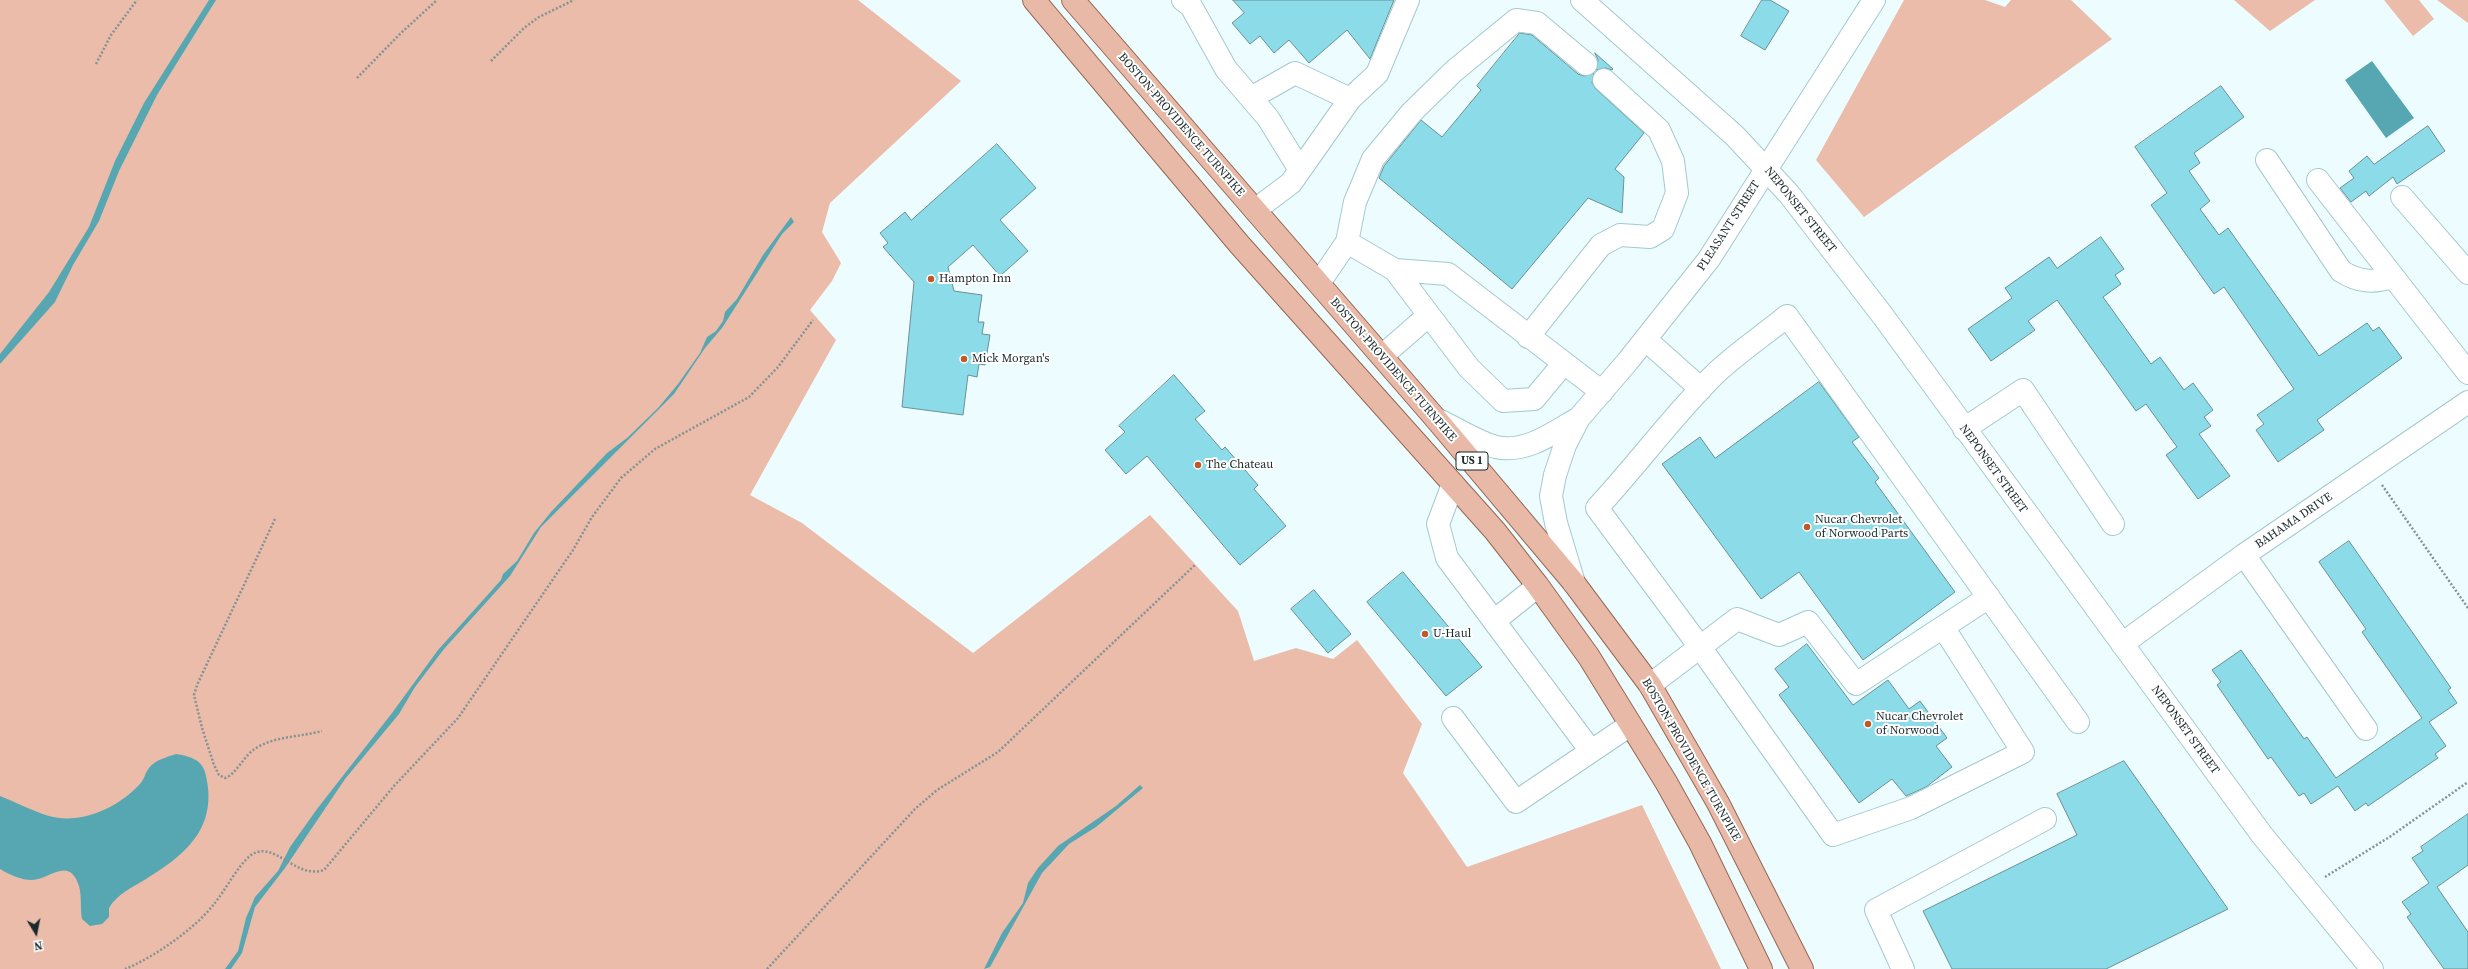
<!DOCTYPE html>
<html>
<head>
<meta charset="utf-8">
<style>
  body { margin:0 }
  #map { position:relative; width:2468px; height:969px; overflow:hidden; background:#edfcff; font-family:"Source Serif 4",serif }
  canvas { display:block }
  .north { position:absolute; left:16px; top:913px; width:40px; height:40px; -webkit-text-stroke:3px #fff; paint-order:stroke; rotate:170deg; font-size:11px; font-weight:700; line-height:16px; text-align:center; color:#1a292b }
  .north::after { content:''; display:block; margin:auto; width:14px; height:18px; background:#1a292b; clip-path:polygon(50% 0,100% 100%,50% 72%,0 100%) }
</style>
</head>
<body>
<div id="map">
<canvas width="2468" height="969"></canvas>
<div class="north">N</div>
</div>
<script>
const ctx = document.querySelector('canvas').getContext('2d');
ctx.lineJoin = 'round';
function fill(path, color) { ctx.fillStyle = color; ctx.fill(path, 'evenodd'); }
function stroke(path, color, width, dash) { ctx.strokeStyle = color; ctx.lineWidth = width; ctx.lineCap = dash ? 'butt' : 'round'; ctx.setLineDash(dash || []); ctx.stroke(path); }
function label(font, color, halo, rows, align = 'center') {
  ctx.font = font + ' "Source Serif 4",serif'; ctx.lineWidth = 4; ctx.setLineDash([]); ctx.textBaseline = 'middle'; ctx.strokeStyle = halo; ctx.fillStyle = color; for (const [text, x, y, turn = 0] of rows) {
    ctx.save(); ctx.translate(x, y); ctx.rotate((+turn || 0) * Math.PI / 180); ctx.textAlign = isNaN(turn) ? turn : align; if (halo) ctx.strokeText(text, 0, 0); ctx.fillText(text, 0, 0); ctx.restore();
  }
}
fill(new Path2D(`
  M 0,0 L 858,0 L 961,81 L 830,203 L 822,232 L 841,263 L 832,281 L 810,310 L 836,340 L 750,495 L 802,523 L 973,653 L 1150,515 L 1238,611 L 1254,661 L 1296,648 L 1333,659 L 1357,640 L 1422,724 L 1403,773 L 1467,867 L 1642,805 L 1721,969 L 0,969 Z
  M 1904,0 L 1985,0 L 2005,7 L 2011,0 L 2071,0 L 2112,39 L 1864,217 L 1816,160 Z
  M 2234,0 L 2315,0 L 2270,31 Z
  M 2384,0 L 2419,0 L 2434,19 L 2413,36 Z
  M 2437,0 L 2468,0 L 2468,23 Z`), '#eabca9');
fill(new Path2D(`
  M 209,0 L 216,0 L 157,95 L 119,171 L 99,221 L 73,265 L 55,302 L 0,364 L 0,354 L 49,292 L 89,227 L 115,161 L 144,103 Z
  M 2372,61 L 2414,118 L 2386,138 L 2345,80 Z
  M 791,217 L 794,222 L 782,234 L 722,328 L 705,348 L 674,394 L 541,527 L 510,576 L 444,649 L 415,687 L 399,714 L 345,779 L 285,868 L 255,907 L 242,953 L 231,969 L 225,969 L 238,951 L 246,918 L 255,897 L 278,871 L 290,847 L 317,809 L 392,713 L 438,650 L 484,599 L 501,580 L 503,574 L 517,561 L 534,533 L 551,512 L 607,453 L 627,438 L 658,408 L 678,384 L 700,353 L 707,337 L 716,331 L 723,321 L 725,312 L 737,299 L 763,255 Z
  M 176,754 C 189,756 201,759 205,772 C 219,825 189,853 146,879 C 133,887 117,894 109,908 L 109,917 L 102,924 L 90,926 L 82,919 C 80,908 82,897 79,886 C 69,855 49,880 32,880 C 21,880 10,875 0,869 L 0,796 C 16,802 32,811 49,816 C 80,825 117,808 138,786 C 144,781 145,773 149,768 C 155,760 167,757 176,754 Z
  M 1140,785 L 1143,788 L 1096,827 L 1069,844 L 1042,873 L 990,967 L 984,969 L 1002,933 L 1023,903 L 1028,883 L 1038,868 L 1058,846 L 1116,806 Z`), '#57a7b3');
const building = new Path2D(`
  M 1233,0 L 1394,0 L 1370,59 L 1347,30 L 1309,63 L 1289,40 L 1274,53 L 1260,36 L 1250,44 L 1232,23 L 1244,13 Z
  M 1762,0 L 1770,0 L 1789,11 L 1765,50 L 1741,36 Z
  M 1520,33 L 1532,35 L 1578,74 L 1584,76 L 1594,73 L 1592,83 L 1596,89 L 1644,133 L 1615,169 L 1624,177 L 1622,213 L 1588,198 L 1512,289 L 1379,178 L 1384,166 L 1421,120 L 1442,137 L 1481,90 L 1477,86 Z
  M 1595,53 L 1613,69 L 1612,70 L 1606,68 L 1596,70 L 1598,60 Z
  M 2221,86 L 2244,117 L 2194,153 L 2200,163 L 2189,171 L 2210,201 L 2200,209 L 2219,235 L 2228,228 L 2319,356 L 2367,323 L 2373,331 L 2379,327 L 2402,358 L 2317,420 L 2324,430 L 2278,462 L 2256,430 L 2264,424 L 2257,415 L 2294,389 L 2224,287 L 2214,294 L 2151,205 L 2167,193 L 2135,147 Z
  M 2428,126 L 2445,151 L 2397,184 L 2393,177 L 2369,196 L 2366,191 L 2351,202 L 2340,188 L 2354,178 L 2349,171 L 2367,156 L 2374,164 Z
  M 997,144 L 1036,188 L 1000,220 L 1028,251 L 1000,276 L 973,245 L 948,267 L 954,291 L 982,295 L 978,322 L 984,322 L 982,334 L 990,335 L 985,365 L 979,364 L 977,377 L 968,375 L 963,415 L 902,407 L 914,282 L 883,247 L 888,243 L 880,233 L 905,212 L 911,220 Z
  M 2101,237 L 2124,269 L 2115,275 L 2121,284 L 2103,297 L 2151,364 L 2160,357 L 2184,390 L 2193,383 L 2213,410 L 2204,417 L 2211,426 L 2199,434 L 2230,476 L 2198,499 L 2166,455 L 2177,447 L 2146,404 L 2136,411 L 2057,300 L 2028,321 L 2035,330 L 1991,361 L 1968,329 L 2012,298 L 2005,288 L 2049,257 L 2057,268 Z
  M 1174,375 L 1205,411 L 1195,419 L 1222,450 L 1225,447 L 1258,485 L 1254,489 L 1286,526 L 1240,565 L 1147,456 L 1126,474 L 1105,450 L 1125,432 L 1119,426 Z
  M 1819,382 L 1859,437 L 1852,442 L 1879,478 L 1875,482 L 1955,592 L 1863,660 L 1799,572 L 1761,599 L 1662,464 L 1700,437 L 1715,458 Z
  M 2349,541 L 2451,688 L 2448,690 L 2457,703 L 2429,722 L 2446,746 L 2435,754 L 2438,758 L 2368,806 L 2366,803 L 2355,811 L 2338,786 L 2311,804 L 2304,793 L 2299,796 L 2271,757 L 2268,759 L 2248,730 L 2217,685 L 2221,682 L 2212,670 L 2241,650 L 2304,739 L 2307,737 L 2336,778 L 2422,718 L 2362,632 L 2366,629 L 2319,562 Z
  M 1403,572 L 1482,667 L 1446,696 L 1367,602 Z
  M 1314,590 L 1351,634 L 1328,653 L 1291,609 Z
  M 1807,644 L 1853,705 L 1888,680 L 1909,709 L 1920,701 L 1947,738 L 1936,746 L 1952,767 L 1926,787 L 1906,796 L 1892,779 L 1859,803 L 1779,695 L 1789,687 L 1775,669 Z
  M 2124,761 L 2228,909 L 2106,969 L 1952,969 L 1923,911 L 2077,835 L 2057,794 Z
  M 2468,814 L 2468,865 L 2437,887 L 2468,932 L 2468,969 L 2444,969 L 2407,917 L 2411,914 L 2402,902 L 2429,883 L 2412,858 L 2423,851 L 2421,847 Z`);
fill(building, '#8bdbe8');
stroke(building, '#6b9095', 1);
const minor = new Path2D(`
  M 1183,0 L 1191,6 L 1226,69 L 1268,118 L 1300,170
  M 1582,0 L 1735,136 L 1789,194 L 1883,316 L 2262,835 L 2372,969
  M 1251,98 L 1295,73 L 1350,99
  M 2267,160 L 2341,271 C 2358,282 2373,283 2393,277
  M 2318,180 L 2468,373
  M 2402,197 L 2468,273
  M 1255,210 L 1291,183 L 1350,99 L 1377,74 L 1408,0
  M 1347,242 L 1355,202 L 1373,159 L 1412,112 L 1454,71 L 1516,20 L 1537,23 L 1586,64
  M 1395,270 L 1469,368 L 1503,401 L 1534,399 L 1564,363
  M 1319,283 L 1347,242 L 1395,270 L 1448,274 L 1602,392
  M 1528,337 L 1601,245 L 1620,235 L 1650,237 L 1663,229 L 1677,193 L 1673,161 L 1659,130 L 1604,80
  M 1645,339 L 1701,389
  M 1382,356 L 1429,315
  M 1436,419 C 1454,427 1477,442 1496,447 C 1526,454 1554,432 1579,418
  M 1964,429 L 2023,390 L 2113,524
  M 1453,484 L 1438,524 L 1447,558 L 1591,751
  M 2244,555 L 2366,729
  M 1574,583 L 1556,523 L 1551,496 L 1555,475 L 1565,445 L 1579,418 L 1628,361 L 1709,259 L 1874,0
  M 1494,621 L 1538,586
  M 1943,627 L 2023,752 L 1911,808 L 1833,835 L 1700,647 L 1597,508 C 1638,464 1673,415 1716,373 C 1737,353 1764,335 1787,316 L 2078,722
  M 2122,644 L 2244,555 L 2468,402
  M 1650,685 L 1737,619 L 1779,635 L 1808,622 L 1856,684 L 1989,597
  M 1453,718 L 1516,802 L 1630,725
  M 1903,969 L 1876,910 L 2045,819`);
const major = new Path2D(`
  M 1034,0 L 1239,244 L 1495,531 L 1538,586 L 1589,657 L 1666,782 L 1700,843 L 1761,969
  M 1073,0 L 1436,419 L 1574,583 L 1650,685 L 1718,803 L 1802,969`);
stroke(minor, '#a3c9cf', 24);
stroke(major, '#966954', 24);
stroke(new Path2D(`
  M 491,61 L 524,28 L 539,17 L 574,0
  M 96,64 L 111,35 L 137,0
  M 357,78 L 401,33 L 437,0
  M 2382,485 L 2468,608
  M 275,519 L 197,685 L 194,695 L 202,728 L 214,765 L 219,775 L 225,778 C 237,774 243,756 256,748 C 276,736 300,737 322,731
  M 2325,877 L 2391,836 L 2468,782
  M 125,969 C 153,958 196,928 214,904 C 225,891 238,865 251,855 C 275,839 295,880 324,870 L 394,786 L 458,718 L 573,550 L 592,517 L 621,478 L 655,449 L 749,397 L 778,367 L 813,320
  M 767,969 L 915,809 L 937,790 L 998,752 L 1196,564`), '#839295', 2.5, [2, 2]);
stroke(minor, '#fff', 22);
stroke(major, '#e8b9a6', 22);
for (const [x, y, r, color] of [
  [931,279,4,"#be5928"],
  [964,359,4,"#be5928"],
  [1198,465,4,"#be5928"],
  [1807,527,4,"#be5928"],
  [1425,634,4,"#be5928"],
  [1868,724,4,"#be5928"]
]) { const dot = new Path2D(); dot.arc(x, y, r, 0, 2 * Math.PI); ctx.fillStyle = color; ctx.fill(dot); stroke(dot, '#fff', 1.5); }
for (const [x, y, w] of [
  [1472,461,32]
]) { const box = new Path2D(); box.roundRect(x - w / 2, y - 9, w, 18, 3); ctx.fillStyle = '#fff'; ctx.fill(box); stroke(box, '#1a292b', 1); }
label('bold 11px', '#1a292b', null, [
  ["US 1",1472,461]
]);
label('12px', '#1a292b', '#fff', [
  ["BOSTON-PROVIDENCE TURNPIKE",1181,125,49],
  ["NEPONSET STREET",1800,210,51],
  ["PLEASANT STREET",1729,226,-57],
  ["BOSTON-PROVIDENCE TURNPIKE",1393,370,49],
  ["NEPONSET STREET",1993,469,54],
  ["BAHAMA DRIVE",2294,521,-34],
  ["NEPONSET STREET",2185,730,54],
  ["BOSTON-PROVIDENCE TURNPIKE",1691,760,60]
]);
label('12px', '#1a292b', '#fff', [
  ["Hampton Inn",939,279],
  ["Mick Morgan's",972,359],
  ["The Chateau",1206,465],
  ["Nucar Chevrolet",1815,520],
  ["of Norwood Parts",1815,534],
  ["U-Haul",1433,634],
  ["Nucar Chevrolet",1876,717],
  ["of Norwood",1876,731]
], 'left');
</script>
</body>
</html>
